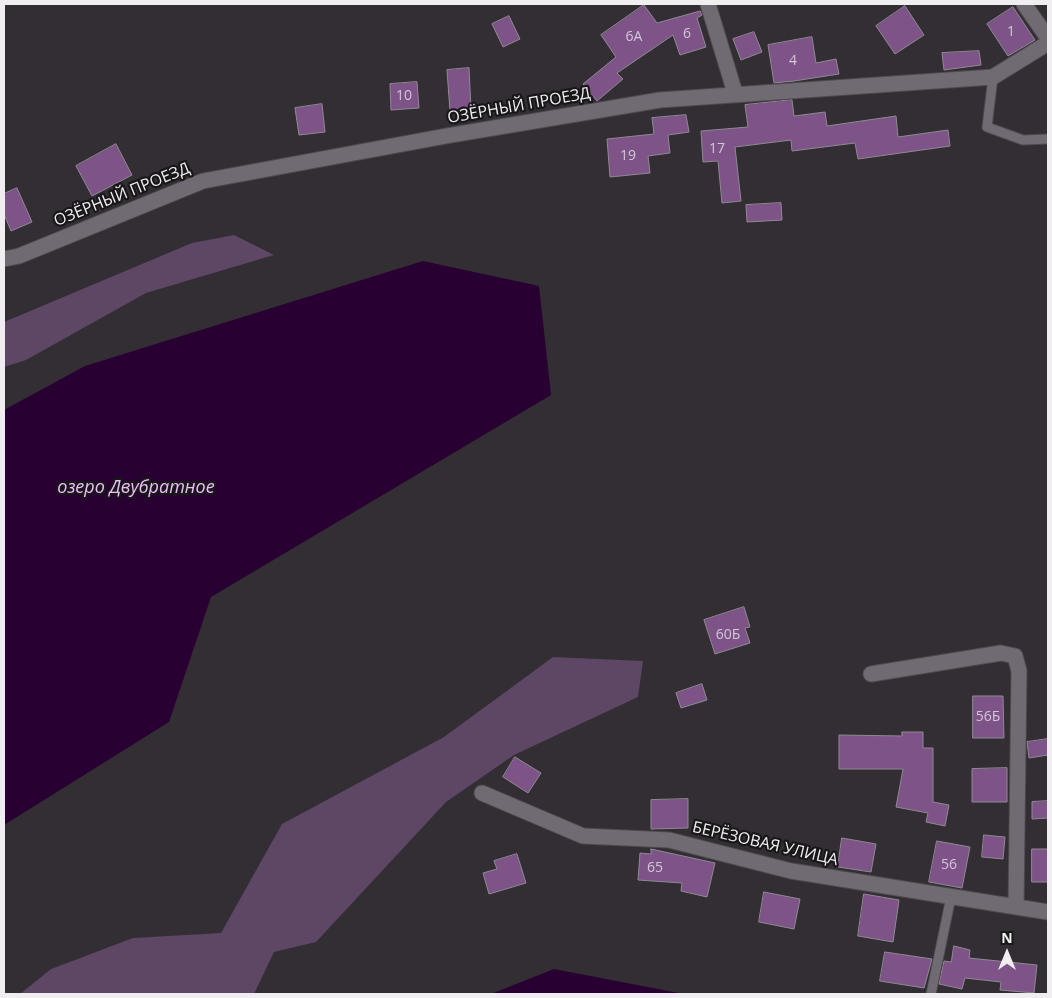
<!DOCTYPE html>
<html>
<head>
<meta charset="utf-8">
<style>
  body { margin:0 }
  #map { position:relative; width:1052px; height:998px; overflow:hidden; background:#332e34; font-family:"Open Sans",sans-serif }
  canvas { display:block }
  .frame { position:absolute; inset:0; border:5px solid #f1eef2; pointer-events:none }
  .north { position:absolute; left:982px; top:928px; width:50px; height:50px; -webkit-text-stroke:4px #19171a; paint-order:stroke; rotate:0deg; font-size:14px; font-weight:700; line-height:20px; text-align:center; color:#f1eef2 }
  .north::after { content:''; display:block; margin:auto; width:18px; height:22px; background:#f1eef2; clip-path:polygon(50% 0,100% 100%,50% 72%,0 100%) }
</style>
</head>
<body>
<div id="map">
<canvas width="1052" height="998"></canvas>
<div class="frame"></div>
<div class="north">N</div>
</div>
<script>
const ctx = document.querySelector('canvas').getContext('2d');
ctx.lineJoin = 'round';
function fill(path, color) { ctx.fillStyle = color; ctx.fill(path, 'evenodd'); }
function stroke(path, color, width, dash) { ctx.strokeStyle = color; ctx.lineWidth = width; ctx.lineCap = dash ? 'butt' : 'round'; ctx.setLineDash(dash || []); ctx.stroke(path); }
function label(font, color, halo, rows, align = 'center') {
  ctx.font = font + ' "Open Sans",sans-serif'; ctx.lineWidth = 4.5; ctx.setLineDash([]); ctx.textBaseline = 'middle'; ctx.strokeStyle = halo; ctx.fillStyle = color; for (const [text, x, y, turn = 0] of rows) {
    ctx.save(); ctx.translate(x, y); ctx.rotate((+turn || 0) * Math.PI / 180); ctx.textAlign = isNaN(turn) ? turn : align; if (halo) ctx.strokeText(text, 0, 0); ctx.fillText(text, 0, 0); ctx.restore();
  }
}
fill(new Path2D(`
  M 234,235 L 274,255 L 146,293 L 26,360 L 4,367 L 4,322 L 192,243 Z
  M 553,657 L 643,661 L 638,697 L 514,755 L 446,802 L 316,942 L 274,952 L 254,994 L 20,994 L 51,969 L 133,938 L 221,933 L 282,824 L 444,737 Z`), '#5e4665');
fill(new Path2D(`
  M 423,261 L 539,286 L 551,395 L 211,597 L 169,722 L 4,825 L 4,410 L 85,366 Z
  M 554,969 L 684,994 L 491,994 Z`), '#280132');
const building = new Path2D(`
  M 644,5 L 657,23 L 700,11 L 702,15 L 697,18 L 706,47 L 680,55 L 673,35 L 617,73 L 623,79 L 597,101 L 583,84 L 616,57 L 601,35 Z
  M 905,6 L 924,35 L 895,54 L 876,26 Z
  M 1013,7 L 1035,40 L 1008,56 L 987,24 Z
  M 509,16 L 520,39 L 503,47 L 492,24 Z
  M 754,32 L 762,52 L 741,60 L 733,39 Z
  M 812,37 L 816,63 L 836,59 L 839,74 L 794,81 L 774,83 L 768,45 Z
  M 979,51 L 981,65 L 944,70 L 942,53 Z
  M 469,68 L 471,109 L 450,111 L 447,70 Z
  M 417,82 L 419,108 L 391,110 L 390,84 Z
  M 792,100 L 794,116 L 825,112 L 827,126 L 896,116 L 898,137 L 948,130 L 950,146 L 858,159 L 855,143 L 792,151 L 791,140 L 735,147 L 741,201 L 722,203 L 718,161 L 703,162 L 701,131 L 748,127 L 745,105 Z
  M 322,104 L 325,132 L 299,135 L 295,108 Z
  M 686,115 L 689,132 L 668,135 L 670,153 L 648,156 L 650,173 L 610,177 L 607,139 L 654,134 L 652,118 Z
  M 116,144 L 132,175 L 92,196 L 76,166 Z
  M 17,188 L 32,222 L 11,231 L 4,214 L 4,194 Z
  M 781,203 L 782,220 L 747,222 L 746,205 Z
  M 744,607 L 750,627 L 745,628 L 750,643 L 715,654 L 704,620 Z
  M 702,684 L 707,700 L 681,708 L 676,693 Z
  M 973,696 L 1003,696 L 1004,738 L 973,738 Z
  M 902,732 L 923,732 L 923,748 L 933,748 L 933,802 L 949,805 L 945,826 L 926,822 L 928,813 L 896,807 L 903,769 L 839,769 L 839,735 L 902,736 Z
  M 1048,739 L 1048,755 L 1029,758 L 1027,742 Z
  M 515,757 L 541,773 L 528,793 L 503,777 Z
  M 1007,768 L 1007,802 L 972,802 L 972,769 Z
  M 688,799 L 688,828 L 651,829 L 651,800 Z
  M 1048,801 L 1048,818 L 1032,819 L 1032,802 Z
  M 984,835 L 1005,837 L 1003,859 L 982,857 Z
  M 842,838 L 876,844 L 871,872 L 838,867 Z
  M 937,841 L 970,847 L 962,888 L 929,882 Z
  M 651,849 L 715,863 L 707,897 L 681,891 L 682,883 L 638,880 L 640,853 L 651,854 Z
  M 1032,849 L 1048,849 L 1048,882 L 1032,882 Z
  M 517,854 L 526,883 L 489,894 L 483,873 L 497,869 L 494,861 Z
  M 764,892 L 800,899 L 794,929 L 759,922 Z
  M 864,894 L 899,900 L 893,942 L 858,936 Z
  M 954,946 L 970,950 L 969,958 L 1037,965 L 1034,993 L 1000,990 L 1001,982 L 965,978 L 962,989 L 939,984 L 944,961 L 951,962 Z
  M 885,952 L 932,959 L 924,988 L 880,981 Z`);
fill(building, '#7d5388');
stroke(building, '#8f8a91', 1);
const lane = new Path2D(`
  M 993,77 L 987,127 L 1023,140 L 1048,139
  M 931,994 L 951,897`);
const street = new Path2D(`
  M 708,4 L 735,93
  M 1024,4 L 1048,38
  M 4,259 L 19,256 L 203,181 L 446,136 L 660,100 L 993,77 L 1048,43
  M 871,674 L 1001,653 L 1015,656 L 1019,671 L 1016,907
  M 482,793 L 583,836 L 669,840 L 791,871 L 1048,912`);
stroke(lane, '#4e4a4f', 11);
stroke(street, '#4e4a4f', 17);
stroke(lane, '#706b72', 9);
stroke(street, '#706b72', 15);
label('14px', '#d4c7d8', null, [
  ["1",1011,32],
  ["6",687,34],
  ["6А",634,37],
  ["4",793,61],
  ["10",404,96],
  ["17",717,149],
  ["19",628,156],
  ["60Б",728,635],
  ["56Б",988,717],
  ["56",949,865],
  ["65",655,868]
]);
label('16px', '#f1eef2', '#19171a', [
  ["ОЗЁРНЫЙ ПРОЕЗД",519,106,-10],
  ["ОЗЁРНЫЙ ПРОЕЗД",122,195,-22],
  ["БЕРЁЗОВАЯ УЛИЦА",765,844,13]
]);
label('italic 18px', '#efbdfc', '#19171a', [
  ["озеро Двубратное",136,488]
]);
</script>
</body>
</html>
